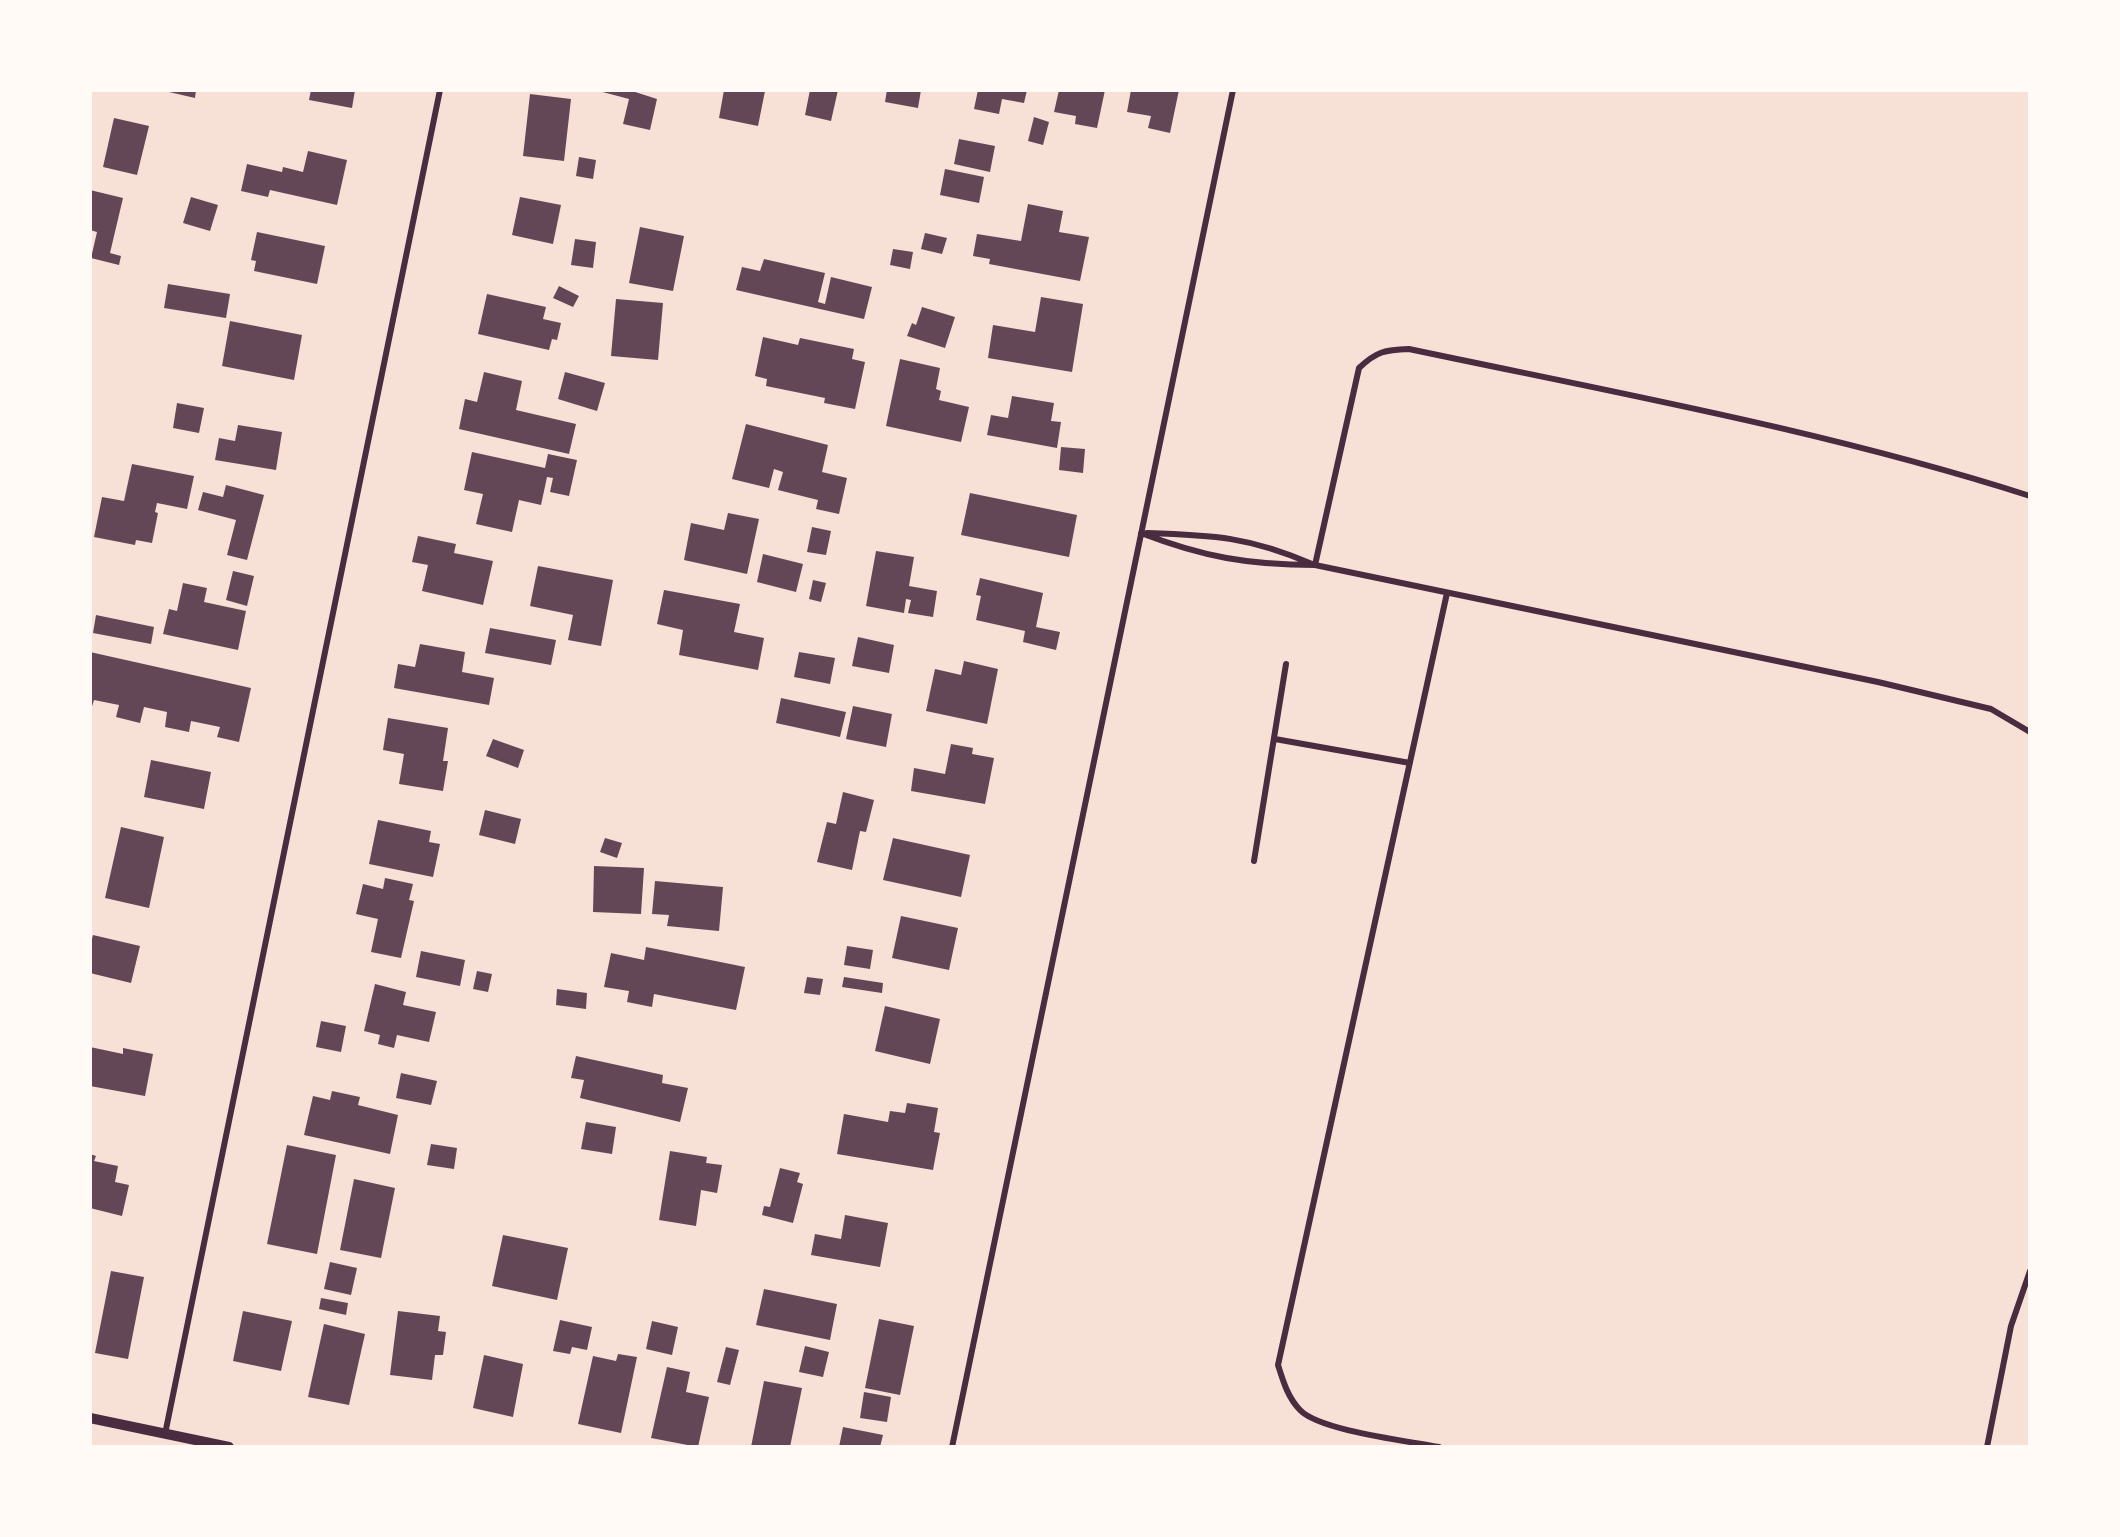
<!DOCTYPE html>
<html>
<head>
<meta charset="utf-8">
<style>
  body { margin:0 }
  #map { position:relative; width:2120px; height:1537px; overflow:hidden; background:#f7e1d7; font-family:"Archivo Narrow",sans-serif }
  canvas { display:block }
  .frame { position:absolute; inset:0; border:92px solid #fffaf5; pointer-events:none }
</style>
</head>
<body>
<div id="map">
<canvas width="2120" height="1537"></canvas>
<div class="frame"></div>
</div>
<script>
const ctx = document.querySelector('canvas').getContext('2d');
ctx.lineJoin = 'round';
function fill(path, color) { ctx.fillStyle = color; ctx.fill(path, 'evenodd'); }
function stroke(path, color, width, dash) { ctx.strokeStyle = color; ctx.lineWidth = width; ctx.lineCap = dash ? 'butt' : 'round'; ctx.setLineDash(dash || []); ctx.stroke(path); }
fill(new Path2D(`
  M 170,90 L 196,90 L 195,98 L 169,92 Z
  M 311,90 L 355,90 L 352,108 L 309,100 Z
  M 595,90 L 629,90 L 657,99 L 650,130 L 623,124 L 629,99 Z
  M 724,90 L 765,91 L 758,126 L 719,118 Z
  M 810,90 L 838,90 L 831,121 L 805,115 Z
  M 887,90 L 921,90 L 918,108 L 885,102 Z
  M 978,90 L 1027,90 L 1024,103 L 1002,99 L 999,114 L 974,109 Z
  M 1059,90 L 1105,90 L 1097,128 L 1075,124 L 1076,116 L 1054,112 Z
  M 1131,90 L 1179,90 L 1170,133 L 1148,128 L 1151,116 L 1127,112 Z
  M 530,94 L 571,99 L 564,161 L 523,156 Z
  M 1034,117 L 1049,122 L 1043,145 L 1028,141 Z
  M 114,118 L 149,126 L 137,175 L 103,167 Z
  M 959,139 L 995,146 L 990,172 L 954,164 Z
  M 308,151 L 347,160 L 337,205 L 270,190 L 268,197 L 241,191 L 247,164 L 282,172 L 283,167 L 303,172 Z
  M 579,157 L 596,160 L 593,179 L 576,176 Z
  M 945,169 L 984,177 L 979,203 L 940,195 Z
  M 90,190 L 123,198 L 110,253 L 121,256 L 119,265 L 91,258 L 97,232 L 90,230 Z
  M 191,197 L 218,205 L 210,231 L 183,223 Z
  M 520,197 L 561,205 L 553,244 L 512,235 Z
  M 1028,204 L 1063,211 L 1059,232 L 1089,237 L 1080,281 L 989,264 L 990,259 L 973,256 L 977,234 L 1021,241 Z
  M 640,227 L 684,236 L 673,291 L 629,283 Z
  M 257,232 L 325,246 L 317,284 L 254,271 L 256,261 L 251,260 Z
  M 925,233 L 947,238 L 942,254 L 921,249 Z
  M 575,239 L 596,242 L 593,268 L 571,265 Z
  M 893,249 L 913,252 L 910,269 L 890,265 Z
  M 764,259 L 825,273 L 818,302 L 825,304 L 831,277 L 872,287 L 864,319 L 736,290 L 742,267 L 760,271 Z
  M 168,284 L 230,294 L 226,318 L 164,308 Z
  M 559,286 L 579,296 L 573,307 L 553,298 Z
  M 487,294 L 546,307 L 543,319 L 561,323 L 557,340 L 552,339 L 549,350 L 478,334 Z
  M 1041,297 L 1083,304 L 1072,372 L 988,358 L 993,325 L 1035,332 Z
  M 616,299 L 663,303 L 658,360 L 611,356 Z
  M 922,307 L 955,317 L 945,348 L 907,336 L 912,323 L 916,325 Z
  M 230,321 L 302,335 L 294,380 L 222,366 Z
  M 763,337 L 798,345 L 800,338 L 854,349 L 852,359 L 865,362 L 855,409 L 824,403 L 825,398 L 766,386 L 767,379 L 755,376 Z
  M 900,359 L 940,368 L 936,389 L 941,391 L 939,400 L 969,407 L 961,442 L 886,426 Z
  M 484,372 L 522,381 L 516,410 L 576,424 L 569,454 L 459,429 L 465,399 L 477,402 Z
  M 565,372 L 605,383 L 597,411 L 558,399 Z
  M 1012,396 L 1054,403 L 1051,421 L 1061,422 L 1057,448 L 987,435 L 991,415 L 1008,418 Z
  M 177,403 L 204,408 L 199,433 L 173,428 Z
  M 746,424 L 828,445 L 822,472 L 847,478 L 839,514 L 816,509 L 818,500 L 778,490 L 783,472 L 774,469 L 769,488 L 732,479 Z
  M 238,425 L 282,432 L 276,470 L 215,460 L 219,438 L 235,441 Z
  M 1061,447 L 1085,449 L 1083,473 L 1059,470 Z
  M 472,452 L 545,468 L 548,454 L 577,460 L 569,496 L 550,492 L 553,478 L 547,477 L 541,505 L 519,500 L 512,532 L 476,524 L 483,494 L 464,490 Z
  M 132,464 L 194,476 L 187,509 L 157,503 L 155,512 L 158,513 L 152,543 L 136,540 L 135,545 L 94,537 L 102,497 L 124,501 Z
  M 226,485 L 264,495 L 247,560 L 227,555 L 236,520 L 198,510 L 203,492 L 223,497 Z
  M 970,493 L 1077,515 L 1069,557 L 961,535 Z
  M 728,513 L 759,519 L 747,574 L 684,560 L 691,523 L 724,530 Z
  M 812,527 L 831,531 L 826,555 L 807,552 Z
  M 418,536 L 456,544 L 454,553 L 493,561 L 483,605 L 422,591 L 428,565 L 412,562 Z
  M 876,551 L 914,557 L 909,586 L 937,591 L 933,617 L 908,613 L 911,600 L 906,599 L 904,613 L 866,606 Z
  M 763,554 L 803,564 L 796,592 L 757,582 Z
  M 538,566 L 613,580 L 601,646 L 568,640 L 573,615 L 530,606 Z
  M 233,571 L 254,576 L 247,606 L 226,600 Z
  M 980,578 L 1043,593 L 1036,627 L 1060,632 L 1056,650 L 1023,642 L 1025,631 L 976,620 L 981,596 L 976,595 Z
  M 813,580 L 826,583 L 821,602 L 809,599 Z
  M 183,583 L 207,588 L 204,602 L 246,611 L 238,650 L 163,634 L 169,609 L 177,611 Z
  M 664,590 L 740,604 L 734,632 L 764,638 L 758,670 L 679,655 L 683,630 L 657,624 Z
  M 96,615 L 154,627 L 151,644 L 93,633 Z
  M 490,628 L 556,640 L 551,665 L 485,653 Z
  M 858,637 L 894,645 L 889,673 L 852,666 Z
  M 420,644 L 465,652 L 462,672 L 494,678 L 489,705 L 394,688 L 398,664 L 415,667 Z
  M 90,652 L 251,688 L 239,742 L 217,737 L 220,727 L 191,721 L 189,732 L 165,727 L 167,712 L 144,707 L 140,723 L 116,717 L 119,705 L 94,700 L 90,713 Z
  M 799,652 L 835,658 L 830,684 L 794,677 Z
  M 964,661 L 998,669 L 987,724 L 926,711 L 935,669 L 961,675 Z
  M 781,698 L 846,712 L 840,737 L 776,723 Z
  M 853,706 L 892,714 L 886,747 L 846,739 Z
  M 388,718 L 448,728 L 443,761 L 448,761 L 443,791 L 399,784 L 404,754 L 383,750 Z
  M 493,739 L 524,750 L 518,768 L 486,756 Z
  M 951,744 L 973,748 L 972,754 L 994,758 L 985,804 L 911,791 L 914,768 L 945,774 Z
  M 151,760 L 211,772 L 204,809 L 144,797 Z
  M 843,792 L 874,800 L 866,832 L 860,831 L 852,870 L 817,862 L 827,822 L 836,824 Z
  M 485,810 L 521,819 L 515,844 L 479,835 Z
  M 378,820 L 431,831 L 429,842 L 440,844 L 433,877 L 369,864 Z
  M 121,827 L 164,837 L 149,908 L 105,898 Z
  M 605,838 L 622,843 L 617,858 L 600,852 Z
  M 893,838 L 970,855 L 961,897 L 883,880 Z
  M 594,866 L 644,868 L 641,914 L 593,912 Z
  M 385,878 L 413,884 L 409,900 L 414,901 L 401,958 L 371,952 L 378,919 L 356,914 L 363,884 L 383,889 Z
  M 655,881 L 723,887 L 719,931 L 667,926 L 669,915 L 652,914 Z
  M 901,916 L 958,928 L 949,970 L 892,958 Z
  M 93,935 L 140,946 L 131,983 L 90,973 L 90,945 Z
  M 847,946 L 873,950 L 870,969 L 844,965 Z
  M 646,947 L 745,967 L 736,1010 L 654,994 L 652,1007 L 627,1002 L 629,991 L 604,987 L 611,953 L 644,960 Z
  M 421,951 L 465,960 L 460,986 L 416,977 Z
  M 477,971 L 492,974 L 488,992 L 473,989 Z
  M 807,977 L 823,979 L 820,995 L 804,993 Z
  M 844,977 L 883,983 L 882,993 L 842,987 Z
  M 375,984 L 406,992 L 403,1005 L 436,1012 L 429,1042 L 397,1035 L 394,1048 L 378,1044 L 380,1035 L 364,1031 Z
  M 557,989 L 587,993 L 586,1009 L 556,1005 Z
  M 885,1006 L 940,1019 L 930,1064 L 875,1051 Z
  M 321,1021 L 346,1026 L 341,1052 L 316,1047 Z
  M 90,1047 L 123,1054 L 123,1048 L 153,1054 L 145,1096 L 90,1086 Z
  M 576,1056 L 663,1075 L 662,1083 L 688,1088 L 680,1122 L 580,1098 L 584,1080 L 571,1078 Z
  M 401,1073 L 437,1081 L 431,1105 L 396,1098 Z
  M 332,1091 L 360,1097 L 358,1105 L 398,1115 L 390,1154 L 304,1135 L 313,1096 L 330,1100 Z
  M 907,1103 L 938,1108 L 934,1132 L 940,1133 L 933,1170 L 837,1154 L 844,1114 L 888,1122 L 890,1111 L 905,1113 Z
  M 586,1122 L 616,1127 L 612,1154 L 581,1149 Z
  M 431,1144 L 457,1148 L 454,1169 L 427,1165 Z
  M 287,1145 L 336,1155 L 317,1254 L 267,1244 Z
  M 670,1151 L 707,1157 L 706,1163 L 722,1165 L 717,1193 L 701,1190 L 696,1226 L 659,1220 Z
  M 90,1154 L 96,1156 L 94,1161 L 118,1166 L 115,1182 L 129,1185 L 122,1216 L 90,1208 Z
  M 780,1168 L 800,1173 L 797,1182 L 803,1184 L 793,1223 L 762,1215 L 764,1206 L 770,1207 Z
  M 354,1179 L 395,1188 L 381,1258 L 340,1250 Z
  M 845,1215 L 888,1223 L 880,1267 L 811,1255 L 815,1234 L 841,1239 Z
  M 503,1235 L 568,1248 L 557,1300 L 492,1286 Z
  M 330,1262 L 357,1268 L 351,1295 L 324,1289 Z
  M 111,1271 L 144,1277 L 128,1359 L 95,1353 Z
  M 764,1289 L 837,1304 L 830,1340 L 756,1325 Z
  M 321,1298 L 348,1303 L 346,1315 L 319,1309 Z
  M 243,1311 L 292,1321 L 281,1371 L 233,1361 Z
  M 398,1311 L 440,1316 L 438,1331 L 446,1332 L 443,1355 L 435,1355 L 432,1380 L 390,1375 Z
  M 879,1319 L 914,1326 L 900,1395 L 865,1388 Z
  M 560,1320 L 592,1327 L 587,1350 L 572,1347 L 570,1354 L 553,1351 Z
  M 652,1321 L 678,1327 L 672,1355 L 646,1349 Z
  M 324,1324 L 365,1334 L 349,1405 L 308,1397 Z
  M 805,1346 L 829,1352 L 823,1377 L 799,1372 Z
  M 726,1347 L 739,1350 L 730,1385 L 717,1382 Z
  M 618,1354 L 637,1357 L 621,1433 L 578,1424 L 593,1356 L 616,1361 Z
  M 484,1355 L 523,1364 L 513,1417 L 473,1408 Z
  M 667,1367 L 690,1372 L 686,1392 L 709,1397 L 698,1447 L 651,1438 Z
  M 764,1381 L 802,1388 L 790,1447 L 751,1447 Z
  M 864,1392 L 891,1397 L 887,1422 L 860,1418 Z
  M 843,1427 L 883,1435 L 880,1447 L 839,1447 Z`), '#644757');
stroke(new Path2D(`
  M 1141,533 C 1203,557 1249,565 1315,565 L 1878,682 L 1991,709 L 2030,732
  M 1147,533 C 1213,535 1250,537 1312,564
  M 1315,565 L 1359,368 C 1377,351 1385,350 1409,349 C 1617,393 1827,431 2030,496
  M 1275,739 L 1410,763
  M 1254,861 L 1286,664
  M 165,1434 L 440,90
  M 952,1447 L 1233,90
  M 1439,1447 C 1409,1441 1320,1431 1300,1410 C 1288,1398 1283,1381 1278,1365 L 1447,593
  M 1987,1447 L 2011,1326 L 2030,1271`), '#4a2c40', 6);
stroke(new Path2D(`
  M 90,1418 L 229,1447`), '#4a2c40', 10);
</script>
</body>
</html>
